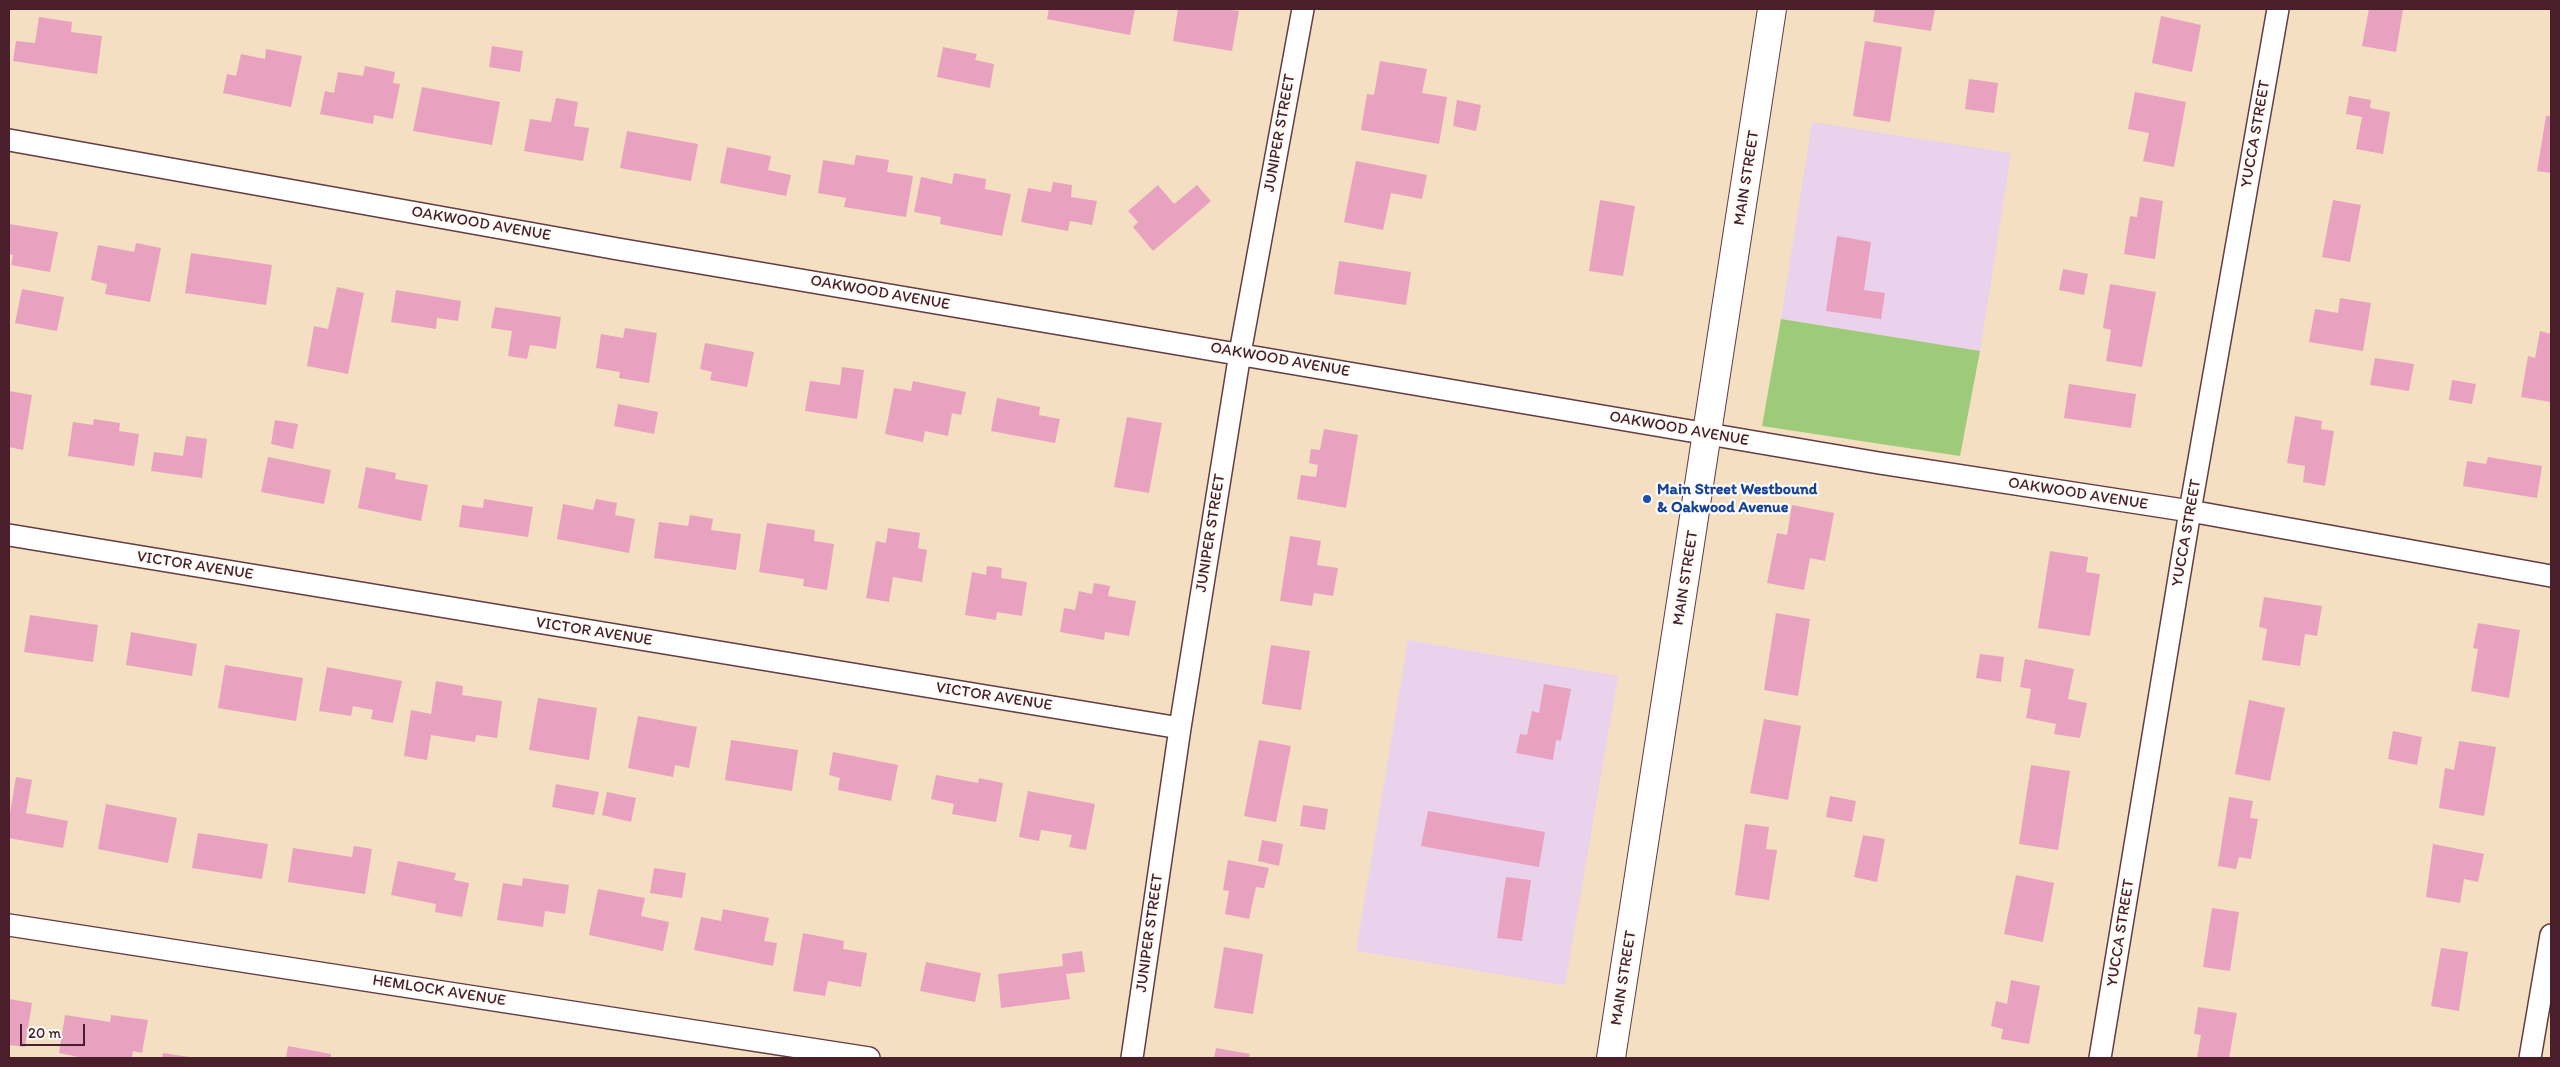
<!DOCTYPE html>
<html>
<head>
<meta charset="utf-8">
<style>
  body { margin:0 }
  #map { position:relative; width:2560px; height:1067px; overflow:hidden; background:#f4dfc3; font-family:Itim,sans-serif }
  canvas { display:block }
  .frame { position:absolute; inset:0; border:10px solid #4a1f2b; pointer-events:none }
  .scale { position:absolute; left:20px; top:1024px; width:65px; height:22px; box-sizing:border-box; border:2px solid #4a1f2b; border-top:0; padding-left:6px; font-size:15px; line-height:18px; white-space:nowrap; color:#4a1f2b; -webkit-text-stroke:4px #fdfcf7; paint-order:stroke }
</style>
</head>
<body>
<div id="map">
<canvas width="2560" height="1067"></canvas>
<div class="frame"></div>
<div class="scale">20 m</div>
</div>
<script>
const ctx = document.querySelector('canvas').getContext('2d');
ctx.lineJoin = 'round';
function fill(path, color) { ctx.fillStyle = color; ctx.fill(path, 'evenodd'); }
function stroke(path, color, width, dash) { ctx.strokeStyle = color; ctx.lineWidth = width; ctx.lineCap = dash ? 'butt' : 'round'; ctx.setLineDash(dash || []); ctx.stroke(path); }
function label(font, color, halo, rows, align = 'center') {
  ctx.font = font + ' Itim,sans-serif'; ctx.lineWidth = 4.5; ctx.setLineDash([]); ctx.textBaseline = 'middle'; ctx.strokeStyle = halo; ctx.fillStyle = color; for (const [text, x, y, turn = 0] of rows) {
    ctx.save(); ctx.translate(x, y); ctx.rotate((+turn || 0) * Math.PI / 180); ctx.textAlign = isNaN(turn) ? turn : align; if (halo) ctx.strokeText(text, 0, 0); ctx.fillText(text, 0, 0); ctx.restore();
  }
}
fill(new Path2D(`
  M 1812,122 L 2011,153 L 1980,351 L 1781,319 Z
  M 1408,640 L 1618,676 L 1565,985 L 1356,951 Z`), '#ead1ec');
fill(new Path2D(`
  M 1781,319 L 1980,351 L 1960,456 L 1762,426 Z`), '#9dcb79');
fill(new Path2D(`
  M 1049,9 L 1135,9 L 1130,35 L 1047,19 Z
  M 1178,9 L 1223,9 L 1239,11 L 1232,51 L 1173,41 Z
  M 1875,9 L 1935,9 L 1931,31 L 1873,22 Z
  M 2369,9 L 2403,9 L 2396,52 L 2362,46 Z
  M 2161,16 L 2201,25 L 2192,72 L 2152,63 Z
  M 39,17 L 72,22 L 71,32 L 102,36 L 97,74 L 13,61 L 16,41 L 35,43 Z
  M 1865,41 L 1902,47 L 1890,122 L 1853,116 Z
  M 492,46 L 523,51 L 520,72 L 489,67 Z
  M 943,47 L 977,54 L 975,60 L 994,64 L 990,88 L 937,77 Z
  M 266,49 L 302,56 L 291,107 L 223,93 L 227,74 L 236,76 L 241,54 L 265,59 Z
  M 1380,61 L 1427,69 L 1422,93 L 1447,97 L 1439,144 L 1361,130 L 1367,94 L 1374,95 Z
  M 365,66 L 395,72 L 393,83 L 400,84 L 393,119 L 374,115 L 373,124 L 320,114 L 325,91 L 334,93 L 338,72 L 363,76 Z
  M 1969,79 L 1998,83 L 1994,113 L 1965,109 Z
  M 422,87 L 500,102 L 492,145 L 413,131 Z
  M 2135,92 L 2186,102 L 2174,167 L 2143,161 L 2149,133 L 2128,129 Z
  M 2349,96 L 2371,100 L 2370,108 L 2390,112 L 2383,154 L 2356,149 L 2362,117 L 2346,114 Z
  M 556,98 L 578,102 L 574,126 L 589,128 L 583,161 L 524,151 L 530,119 L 551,122 Z
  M 1457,100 L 1481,105 L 1476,131 L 1453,126 Z
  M 2546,116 L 2551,116 L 2551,173 L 2537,171 Z
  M 627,131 L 698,144 L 691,181 L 620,168 Z
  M 727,147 L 771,156 L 768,170 L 791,175 L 786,196 L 720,183 Z
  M 856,155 L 889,160 L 887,172 L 913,176 L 906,217 L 844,207 L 846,198 L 818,193 L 823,160 L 854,165 Z
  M 1356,161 L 1427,175 L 1422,199 L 1391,193 L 1383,230 L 1344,222 Z
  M 954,173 L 986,179 L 985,189 L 1011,194 L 1002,236 L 940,224 L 941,217 L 914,212 L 921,177 L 952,184 Z
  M 1053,182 L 1072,185 L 1071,197 L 1097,201 L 1092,225 L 1070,221 L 1068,231 L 1021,222 L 1028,188 L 1051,192 Z
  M 1158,185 L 1174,204 L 1197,185 L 1211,201 L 1153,251 L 1133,227 L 1138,222 L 1128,211 Z
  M 2140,197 L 2163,201 L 2155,259 L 2124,254 L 2130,216 L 2137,217 Z
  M 1600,200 L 1635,206 L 1623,276 L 1589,271 Z
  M 2333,200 L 2361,205 L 2350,262 L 2322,257 Z
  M 9,224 L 58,232 L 50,272 L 11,265 L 13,255 L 9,254 Z
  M 1837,236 L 1871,242 L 1864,290 L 1885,293 L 1881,319 L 1826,311 Z
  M 136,243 L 161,248 L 150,302 L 105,294 L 107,284 L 91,280 L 98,245 L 134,252 Z
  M 191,253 L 272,265 L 266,305 L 185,293 Z
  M 1339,261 L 1411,272 L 1406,305 L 1334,294 Z
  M 2063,269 L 2088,274 L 2084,295 L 2059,290 Z
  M 2110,284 L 2156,292 L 2142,367 L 2106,361 L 2111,330 L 2103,328 Z
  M 337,287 L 364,293 L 348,374 L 307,366 L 314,326 L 328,329 Z
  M 22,289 L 64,297 L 57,331 L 15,323 Z
  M 396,290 L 461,301 L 458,321 L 437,318 L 436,329 L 391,322 Z
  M 2340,298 L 2371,303 L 2363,351 L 2309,342 L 2315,309 L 2338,313 Z
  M 495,307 L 561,317 L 556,349 L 530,345 L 527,359 L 508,356 L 512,331 L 491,328 Z
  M 625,328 L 657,333 L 649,383 L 619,378 L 620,372 L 596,368 L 601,334 L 623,338 Z
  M 2540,331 L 2551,334 L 2551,402 L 2521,397 L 2528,356 L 2535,358 Z
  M 705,343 L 754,352 L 747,387 L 710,380 L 712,372 L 700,369 Z
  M 2375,358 L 2414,364 L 2409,391 L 2370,385 Z
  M 842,367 L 864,370 L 857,419 L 805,411 L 810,381 L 840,385 Z
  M 2452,380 L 2476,384 L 2472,404 L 2449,400 Z
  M 913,381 L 966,392 L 961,415 L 952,413 L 948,436 L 925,431 L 923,442 L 885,434 L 894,388 L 911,391 Z
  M 2069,384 L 2136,394 L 2131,428 L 2064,418 Z
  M 9,391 L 32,395 L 23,450 L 9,447 Z
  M 997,398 L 1040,407 L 1039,415 L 1060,419 L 1055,443 L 991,431 Z
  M 618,404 L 658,412 L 654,434 L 614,426 Z
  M 2295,416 L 2322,421 L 2321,429 L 2334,431 L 2325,486 L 2303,482 L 2305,466 L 2287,463 Z
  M 1127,417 L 1162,423 L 1149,493 L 1114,487 Z
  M 94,419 L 120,423 L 119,431 L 139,434 L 134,466 L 68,456 L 73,422 L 93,425 Z
  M 275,420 L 298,424 L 293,449 L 271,444 Z
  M 1324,429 L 1358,435 L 1346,508 L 1297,499 L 1301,475 L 1316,477 L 1318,465 L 1309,463 L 1311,449 L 1320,450 Z
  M 186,436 L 207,439 L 202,478 L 151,471 L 154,452 L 183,456 Z
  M 268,457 L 331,470 L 324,504 L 261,492 Z
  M 2488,457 L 2542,466 L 2537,498 L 2463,486 L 2467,461 L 2486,464 Z
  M 366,467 L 396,473 L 395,479 L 428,485 L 421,521 L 358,508 Z
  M 484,499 L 533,507 L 528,537 L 459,527 L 462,505 L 483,508 Z
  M 596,499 L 617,503 L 615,515 L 635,519 L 629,553 L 557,539 L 563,504 L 593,510 Z
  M 1792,505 L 1834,513 L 1825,561 L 1810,558 L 1804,590 L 1767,583 L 1777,533 L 1787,535 Z
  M 690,515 L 713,519 L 711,530 L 741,534 L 736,570 L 654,558 L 659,522 L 688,526 Z
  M 767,523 L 815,530 L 814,541 L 834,544 L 827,590 L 803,586 L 804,579 L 759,572 Z
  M 888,528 L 920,533 L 918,548 L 927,550 L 922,582 L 893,577 L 889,602 L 866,598 L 876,541 L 886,543 Z
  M 1290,536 L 1321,541 L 1317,565 L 1338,568 L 1333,596 L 1314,593 L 1312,606 L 1280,601 Z
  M 2050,551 L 2088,557 L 2086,572 L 2100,574 L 2090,636 L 2038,628 Z
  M 987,566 L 1002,568 L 1001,578 L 1027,582 L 1022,616 L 997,612 L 996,620 L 965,615 L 972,572 L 986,575 Z
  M 1094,583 L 1110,586 L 1108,596 L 1136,601 L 1129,636 L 1105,632 L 1104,640 L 1060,632 L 1064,608 L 1075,610 L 1079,591 L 1092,594 Z
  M 2264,597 L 2322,606 L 2317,636 L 2305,634 L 2300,666 L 2262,660 L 2267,629 L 2259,627 Z
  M 1776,613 L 1810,619 L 1798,696 L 1764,690 Z
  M 30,615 L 98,625 L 93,662 L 24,652 Z
  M 2478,623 L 2520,630 L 2509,698 L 2471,691 L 2478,649 L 2473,648 Z
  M 131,632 L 197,644 L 192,676 L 126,665 Z
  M 1271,645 L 1310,651 L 1301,710 L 1262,704 Z
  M 1980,654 L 2004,657 L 2001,682 L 1976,678 Z
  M 2025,659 L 2074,669 L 2068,699 L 2087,703 L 2080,738 L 2054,734 L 2056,724 L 2026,718 L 2031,689 L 2020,687 Z
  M 225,665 L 303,678 L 296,721 L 218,708 Z
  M 327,667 L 402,681 L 393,723 L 371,719 L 373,710 L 353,706 L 351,716 L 319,711 Z
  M 436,681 L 463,686 L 462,695 L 502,701 L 497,738 L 476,735 L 475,742 L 431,735 L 427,760 L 404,756 L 411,710 L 431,714 Z
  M 1544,684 L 1571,689 L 1561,741 L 1556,740 L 1553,760 L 1516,753 L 1520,734 L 1527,735 L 1532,711 L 1539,713 Z
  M 538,698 L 597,708 L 589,760 L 529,750 Z
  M 2249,700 L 2285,708 L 2270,781 L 2235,774 Z
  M 638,716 L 697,727 L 689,768 L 675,765 L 673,777 L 628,768 Z
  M 1764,719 L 1801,726 L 1788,800 L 1750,793 Z
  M 2393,731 L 2422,737 L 2417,765 L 2388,759 Z
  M 731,740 L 798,750 L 792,791 L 725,780 Z
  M 1259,740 L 1291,746 L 1276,822 L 1244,816 Z
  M 2459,741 L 2496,747 L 2484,816 L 2439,808 L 2445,768 L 2454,770 Z
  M 833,752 L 898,765 L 891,801 L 838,790 L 840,778 L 829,775 Z
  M 2031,765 L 2070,771 L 2058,850 L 2019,844 Z
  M 936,775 L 978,783 L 979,778 L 1003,783 L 996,822 L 952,814 L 954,804 L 931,799 Z
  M 16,777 L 32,780 L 26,813 L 68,821 L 63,848 L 9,838 L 9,819 Z
  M 556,784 L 599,792 L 594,815 L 552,807 Z
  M 1028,791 L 1095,804 L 1086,850 L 1069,847 L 1072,835 L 1041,830 L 1039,841 L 1019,837 Z
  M 607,792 L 636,798 L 631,822 L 602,815 Z
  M 1830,796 L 1856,801 L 1852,822 L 1826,817 Z
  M 2229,797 L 2253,801 L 2250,818 L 2258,819 L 2251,859 L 2239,857 L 2236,869 L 2218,866 Z
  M 106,804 L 177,818 L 168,863 L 98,849 Z
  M 1303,805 L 1328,809 L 1325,830 L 1300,826 Z
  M 1428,811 L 1545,832 L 1539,867 L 1421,846 Z
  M 1745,824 L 1769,827 L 1766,849 L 1777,850 L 1769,900 L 1735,895 Z
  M 198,833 L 268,844 L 262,879 L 192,868 Z
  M 1863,835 L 1885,839 L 1877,882 L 1854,877 Z
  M 1262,840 L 1283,844 L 1279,866 L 1258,861 Z
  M 2433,844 L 2484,854 L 2478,882 L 2464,879 L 2460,903 L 2426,897 Z
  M 354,846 L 372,849 L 365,894 L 288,882 L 293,848 L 352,857 Z
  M 1228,860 L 1269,868 L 1264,888 L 1256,887 L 1249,919 L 1225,914 L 1229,891 L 1223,890 Z
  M 398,861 L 456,873 L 454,880 L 469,883 L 462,917 L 435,912 L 436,904 L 391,895 Z
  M 654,868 L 686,873 L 682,898 L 650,893 Z
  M 2016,875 L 2054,883 L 2043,942 L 2004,934 Z
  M 1506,877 L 1531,880 L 1522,941 L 1497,938 Z
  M 523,878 L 569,885 L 565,914 L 545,911 L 543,927 L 497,920 L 503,883 L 522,886 Z
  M 598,889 L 645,898 L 641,916 L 669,922 L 663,951 L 589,935 Z
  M 2212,908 L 2239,912 L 2230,971 L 2203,967 Z
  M 723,909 L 769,918 L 764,941 L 777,943 L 773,966 L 694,950 L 701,917 L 721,921 Z
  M 803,933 L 844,941 L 843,949 L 867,953 L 861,987 L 828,981 L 825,996 L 793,991 Z
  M 1224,947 L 1263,954 L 1253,1014 L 1214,1008 Z
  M 2441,948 L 2468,952 L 2459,1011 L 2431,1006 Z
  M 1082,951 L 1085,972 L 1066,974 L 1070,999 L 1001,1008 L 998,974 L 1063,966 L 1062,954 Z
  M 926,962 L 981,973 L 975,1002 L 920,991 Z
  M 2011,980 L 2040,986 L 2029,1044 L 2001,1039 L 2003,1029 L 1991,1026 L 1996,1001 L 2007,1004 Z
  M 9,999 L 32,1003 L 25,1047 L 9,1045 Z
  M 2198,1007 L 2237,1013 L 2229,1058 L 2197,1058 L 2201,1035 L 2194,1034 Z
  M 65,1015 L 110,1022 L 111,1015 L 148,1020 L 142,1053 L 133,1051 L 132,1058 L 84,1058 L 59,1053 Z
  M 288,1046 L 331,1054 L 331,1058 L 286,1058 Z
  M 1216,1048 L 1250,1054 L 1249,1058 L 1214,1058 Z
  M 163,1053 L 190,1057 L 190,1058 L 162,1058 Z`), '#e8a2bf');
const minor = new Path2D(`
  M 9,140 L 618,249 L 1879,463 L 2190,511 L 2551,576
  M 9,535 L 1180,728
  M 9,925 L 869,1058
  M 1132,1058 L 1180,728 L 1240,353 L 1303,9
  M 2100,1058 L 2190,511 L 2278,9
  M 2530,1058 L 2551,935`);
const major = new Path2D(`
  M 1611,1058 L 1772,9`);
stroke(minor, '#643c42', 24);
stroke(major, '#643c42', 30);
stroke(minor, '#fff', 21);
stroke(major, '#fff', 28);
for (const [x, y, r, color] of [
  [1647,499,5,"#1a4fb4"]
]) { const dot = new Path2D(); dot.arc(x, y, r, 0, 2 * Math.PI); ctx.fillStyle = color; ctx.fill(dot); stroke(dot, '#fdfcf7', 2); }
label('16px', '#4a1f2b', '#fdfcf7', [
  ["JUNIPER STREET",1280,133,-80],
  ["YUCCA STREET",2256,134,-80],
  ["MAIN STREET",1747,178,-81],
  ["OAKWOOD AVENUE",481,224,10],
  ["OAKWOOD AVENUE",880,293,10],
  ["OAKWOOD AVENUE",1280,360,10],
  ["OAKWOOD AVENUE",1679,429,10],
  ["OAKWOOD AVENUE",2078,494,9],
  ["JUNIPER STREET",1211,533,-81],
  ["YUCCA STREET",2187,533,-80],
  ["VICTOR AVENUE",195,566,9],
  ["MAIN STREET",1686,578,-81],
  ["VICTOR AVENUE",594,632,9],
  ["VICTOR AVENUE",994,697,9],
  ["JUNIPER STREET",1150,933,-82],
  ["YUCCA STREET",2121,933,-81],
  ["MAIN STREET",1624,978,-81],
  ["HEMLOCK AVENUE",439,991,9]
]);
label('bold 16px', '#164399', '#fdfcf7', [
  ["Main Street Westbound",1657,490],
  ["& Oakwood Avenue",1657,508]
], 'left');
</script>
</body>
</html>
